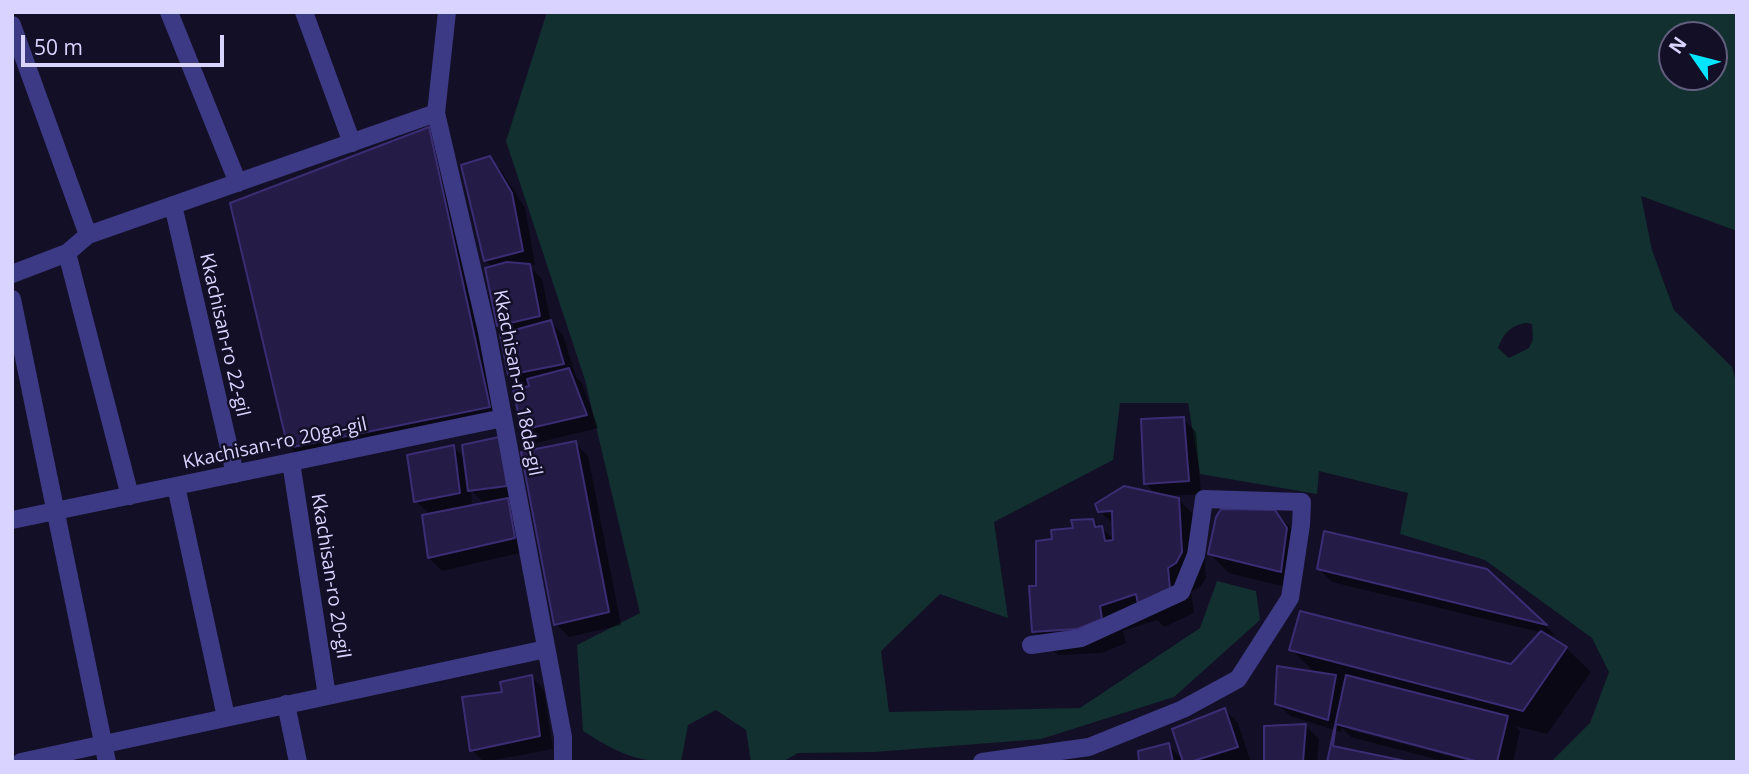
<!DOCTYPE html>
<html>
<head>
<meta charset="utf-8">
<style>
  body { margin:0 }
  #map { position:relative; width:1749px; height:774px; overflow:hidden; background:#130f26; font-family:"Open Sans",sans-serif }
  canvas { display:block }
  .frame { position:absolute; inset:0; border:14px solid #d9d4ff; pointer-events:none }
  .north { position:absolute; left:1658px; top:21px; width:70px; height:70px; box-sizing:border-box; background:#130f26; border:2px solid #625e7d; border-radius:50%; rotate:305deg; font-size:19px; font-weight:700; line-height:28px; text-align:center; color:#d9d4ff }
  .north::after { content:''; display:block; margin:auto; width:24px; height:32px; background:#00e5ff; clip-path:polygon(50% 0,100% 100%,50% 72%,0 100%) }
  .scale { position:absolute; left:21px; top:35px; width:203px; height:32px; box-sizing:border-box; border:4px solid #d9d4ff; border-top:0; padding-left:9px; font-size:21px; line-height:24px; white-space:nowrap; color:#d9d4ff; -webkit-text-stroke:5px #130f26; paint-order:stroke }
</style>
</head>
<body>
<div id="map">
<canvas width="1749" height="774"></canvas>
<div class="frame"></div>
<div class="north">N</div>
<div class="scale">50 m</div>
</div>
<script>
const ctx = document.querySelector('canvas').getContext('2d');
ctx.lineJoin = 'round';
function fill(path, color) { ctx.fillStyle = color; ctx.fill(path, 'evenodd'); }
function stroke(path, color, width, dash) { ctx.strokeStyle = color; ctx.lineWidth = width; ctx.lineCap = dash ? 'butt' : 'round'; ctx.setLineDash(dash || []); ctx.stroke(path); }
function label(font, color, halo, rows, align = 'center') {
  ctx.font = font + ' "Open Sans",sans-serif'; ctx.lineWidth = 5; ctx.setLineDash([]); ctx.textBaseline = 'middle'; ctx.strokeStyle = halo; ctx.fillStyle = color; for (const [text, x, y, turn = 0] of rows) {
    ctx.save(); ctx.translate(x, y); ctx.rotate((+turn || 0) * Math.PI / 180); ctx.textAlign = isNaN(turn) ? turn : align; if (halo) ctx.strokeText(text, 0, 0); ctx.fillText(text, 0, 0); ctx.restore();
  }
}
fill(new Path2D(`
  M 547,12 L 1737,12 L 1737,231 L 1641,196 L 1652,250 L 1674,310 L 1732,367 L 1737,386 L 1737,762 L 1551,762 L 1590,723 L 1609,672 L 1592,638 L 1485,560 L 1400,534 L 1408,493 L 1319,471 L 1317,494 L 1200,474 L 1188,403 L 1120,403 L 1113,460 L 994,522 L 1008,618 L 940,594 L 881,651 L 889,712 L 1080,708 L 1200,628 L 1217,581 L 1256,591 L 1260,620 L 1174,697 L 1041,739 L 874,752 L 798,753 L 782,762 L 751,762 L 746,730 L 716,710 L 688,725 L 681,762 C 636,762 621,755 583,731 L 577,645 L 640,613 L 585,380 L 506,141 ZM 1672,35 L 1714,35 L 1714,77 L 1672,77 ZM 1525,323 L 1532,324 L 1533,339 L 1529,348 L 1509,358 L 1498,348 C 1504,333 1509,327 1525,323 Z`), '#12302f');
fill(new Path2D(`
  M 429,129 L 448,148 L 508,426 L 309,466 L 290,447 Z
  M 489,158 L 502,172 L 525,208 L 535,264 L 529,266 L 542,279 L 551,323 L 563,335 L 576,377 L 582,383 L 598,428 L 536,443 L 523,430 L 525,389 L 510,374 L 507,334 L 498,325 L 493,267 L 485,260 Z
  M 1183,419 L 1196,432 L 1201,494 L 1168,496 L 1178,499 L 1203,524 L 1206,578 L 1200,587 L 1191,592 L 1194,613 L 1164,627 L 1157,620 L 1123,631 L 1126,643 L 1102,653 L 1058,655 L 1034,631 L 1038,588 L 1054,541 L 1093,520 L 1115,541 L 1114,525 L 1100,511 L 1157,495 L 1146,484 Z
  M 575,443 L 588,456 L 621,625 L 569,637 L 556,624 Z
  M 454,447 L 466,459 L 511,452 L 519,498 L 508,500 L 521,513 L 528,551 L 442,571 L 429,558 L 424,516 L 430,515 L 416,501 ZM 471,490 L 484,504 L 472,507 Z
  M 1274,511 L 1294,531 L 1299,590 L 1229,573 L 1210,554 Z
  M 1319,569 L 1486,570 L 1556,636 L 1332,582 Z
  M 1566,648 L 1591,672 L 1547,734 L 1515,726 L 1520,731 L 1513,762 L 1486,762 L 1350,726 L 1350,730 L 1472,762 L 1446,762 L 1351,737 L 1342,728 L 1341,732 L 1290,716 L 1277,703 L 1316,674 L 1291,649 L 1511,666 Z
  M 531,676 L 544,690 L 553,749 L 484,762 L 472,750 L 505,693 Z
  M 1225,710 L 1238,723 L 1250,760 L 1243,762 L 1185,762 Z
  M 1306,726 L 1319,739 L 1317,762 L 1266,762 Z
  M 1168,745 L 1185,762 L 1181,758 L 1182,762 L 1141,762 Z`), '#0007');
const building = new Path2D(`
  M 429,127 L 490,407 L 288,448 L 230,203 Z
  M 490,156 L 512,193 L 523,251 L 484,261 L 461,165 Z
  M 507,262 L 530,264 L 540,316 L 497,326 L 485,268 Z
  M 551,320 L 564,364 L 508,375 L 500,334 Z
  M 569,368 L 587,415 L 522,430 L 513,390 L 529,386 L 527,379 Z
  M 1184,417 L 1189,481 L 1144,484 L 1141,419 Z
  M 499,437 L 507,486 L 468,491 L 462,445 Z
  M 576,441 L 609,612 L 554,625 L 521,452 Z
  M 454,445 L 460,493 L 414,502 L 407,455 Z
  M 1124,486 L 1179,498 L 1182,552 L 1176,563 L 1168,568 L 1170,589 L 1138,604 L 1136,594 L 1100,606 L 1102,619 L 1077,629 L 1032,632 L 1029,586 L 1036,586 L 1036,541 L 1052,539 L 1051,530 L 1073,528 L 1071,520 L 1093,519 L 1095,527 L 1102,526 L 1105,541 L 1113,540 L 1112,511 L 1098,512 L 1095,504 Z
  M 508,498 L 515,538 L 428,558 L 422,515 Z
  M 1221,509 L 1275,510 L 1287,528 L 1281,572 L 1208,554 L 1216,517 Z
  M 1324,531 L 1487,569 L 1547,625 L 1317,569 Z
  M 1300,611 L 1511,664 L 1541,631 L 1567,647 L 1523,711 L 1289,650 Z
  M 1277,666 L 1336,675 L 1328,720 L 1275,704 Z
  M 532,675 L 540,736 L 470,751 L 462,697 L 502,692 L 500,682 Z
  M 1346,675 L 1508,716 L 1497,762 L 1479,762 L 1336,724 L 1333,746 L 1410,762 L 1327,762 Z
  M 1225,708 L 1238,747 L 1190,762 L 1183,762 L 1172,729 Z
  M 1306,724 L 1303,762 L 1264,762 L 1264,726 Z
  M 1169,743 L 1173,762 L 1139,762 L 1138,751 Z`);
fill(building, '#241b47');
stroke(building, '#3b2d73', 2);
stroke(new Path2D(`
  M 169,12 L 238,183
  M 304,12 L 352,143
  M 447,12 L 436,113 L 487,332 L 563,737 L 563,762
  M 12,25 L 88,235
  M 173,205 L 235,474
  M 67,253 L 130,496
  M 12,274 L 67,253 L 88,235 L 436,113
  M 12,299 L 107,762
  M 291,462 L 327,696
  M 176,486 L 226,717
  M 12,520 L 503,418
  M 286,704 L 298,762
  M 21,762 L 546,649
  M 982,762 L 1089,747 L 1183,709 L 1238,679 L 1290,598 L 1301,525 L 1302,502 L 1204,499 L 1196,555 L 1181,592 L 1081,638 L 1031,645`), '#3d3a85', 18);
label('19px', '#d9d4ff', '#130f26', [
  ["Kkachisan-ro 22-gil",224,335,77],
  ["Kkachisan-ro 18da-gil",517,383,79],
  ["Kkachisan-ro 20ga-gil",275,444,-12],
  ["Kkachisan-ro 20-gil",330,576,81]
]);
</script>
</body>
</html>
